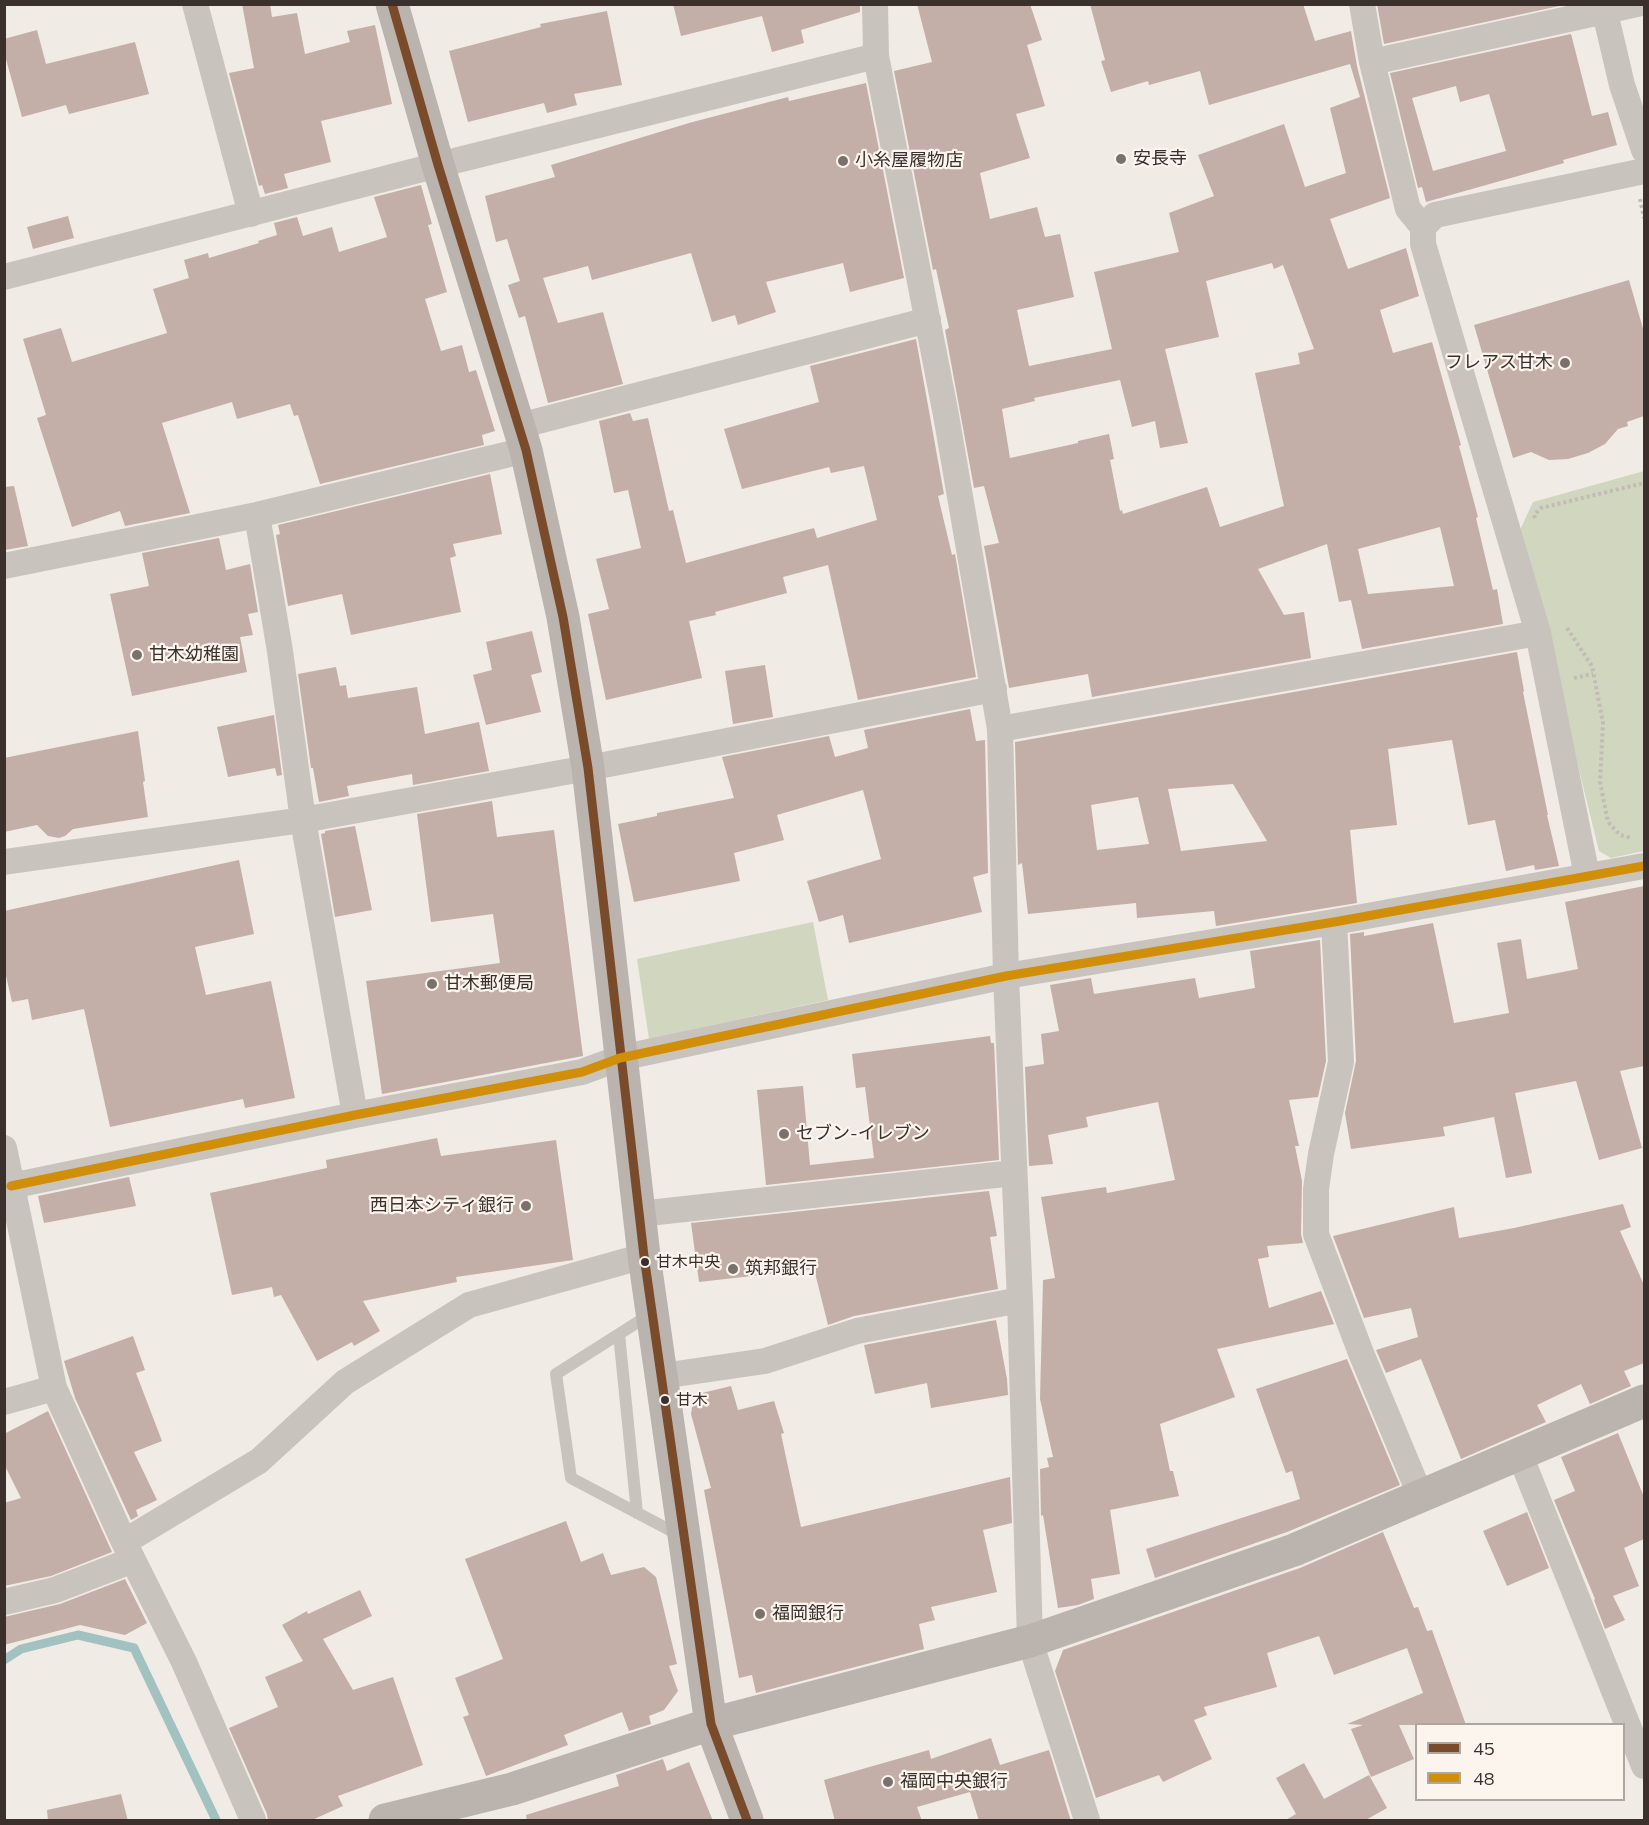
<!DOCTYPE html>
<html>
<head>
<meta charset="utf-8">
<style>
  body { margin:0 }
  #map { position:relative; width:1649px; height:1825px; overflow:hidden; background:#f0ebe5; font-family:Mulish,sans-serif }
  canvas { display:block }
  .frame { position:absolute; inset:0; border:6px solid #3b302b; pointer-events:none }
  .legend { position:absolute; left:1415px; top:1723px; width:210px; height:78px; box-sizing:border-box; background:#fbf5ee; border:2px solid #aea6a0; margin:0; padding:8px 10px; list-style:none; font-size:18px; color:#3b302b }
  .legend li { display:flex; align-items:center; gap:12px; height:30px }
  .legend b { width:30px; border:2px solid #aea6a0 }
</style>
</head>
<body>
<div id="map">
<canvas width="1649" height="1825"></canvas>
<div class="frame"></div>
<ul class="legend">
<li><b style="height:8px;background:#7a4b2a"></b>45</li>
<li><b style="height:8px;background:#d18e09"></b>48</li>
</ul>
</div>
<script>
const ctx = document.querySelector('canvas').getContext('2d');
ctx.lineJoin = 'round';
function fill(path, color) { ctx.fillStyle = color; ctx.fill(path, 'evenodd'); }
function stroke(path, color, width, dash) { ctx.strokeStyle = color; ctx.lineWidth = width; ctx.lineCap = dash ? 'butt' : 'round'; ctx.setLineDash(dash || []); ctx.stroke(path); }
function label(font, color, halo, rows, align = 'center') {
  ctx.font = font + ' Mulish,"Noto Sans JP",sans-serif'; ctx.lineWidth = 4.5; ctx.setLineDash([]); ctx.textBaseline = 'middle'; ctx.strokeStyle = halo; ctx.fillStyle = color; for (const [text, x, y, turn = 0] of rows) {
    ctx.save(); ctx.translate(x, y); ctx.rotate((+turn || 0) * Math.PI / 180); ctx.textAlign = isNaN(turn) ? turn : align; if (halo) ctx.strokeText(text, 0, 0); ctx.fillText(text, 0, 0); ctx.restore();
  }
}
fill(new Path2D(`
  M 1644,471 L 1644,851 L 1611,858 L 1599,851 L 1520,530 L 1533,502 Z
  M 813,922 L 828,1000 L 649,1039 L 637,959 Z`), '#d1d6bf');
stroke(new Path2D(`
  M 4,1660 L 21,1649 L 78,1635 L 134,1648 L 216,1820`), '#a1c2c1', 9);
fill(new Path2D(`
  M 242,4 L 270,4 L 272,17 L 297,13 L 305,54 L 350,42 L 347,31 L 375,25 L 392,104 L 321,121 L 331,162 L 284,174 L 288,188 L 265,194 L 262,185 L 259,186 L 229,73 L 254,68 Z
  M 673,4 L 860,4 L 860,12 L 801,30 L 804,43 L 772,52 L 762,16 L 681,36 Z
  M 917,4 L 1030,4 L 1042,40 L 1027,45 L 1045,106 L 1016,114 L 1030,158 L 980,173 L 990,219 L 1037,207 L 1045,237 L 1060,234 L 1074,297 L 1017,310 L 1029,366 L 1112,349 L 1094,272 L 1179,252 L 1169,213 L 1214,196 L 1198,155 L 1284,124 L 1305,187 L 1346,173 L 1330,108 L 1360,97 L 1350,64 L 1209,105 L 1200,71 L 1149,85 L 1148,81 L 1111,92 L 1101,61 L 1105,60 L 1090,4 L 1303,4 L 1315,41 L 1351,31 L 1357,66 L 1390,198 L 1330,219 L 1348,269 L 1406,248 L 1419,296 L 1380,310 L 1393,353 L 1432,342 L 1461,445 L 1459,446 L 1478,517 L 1476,518 L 1493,590 L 1497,589 L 1503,624 L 1362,649 L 1351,600 L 1339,602 L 1327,544 L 1258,569 L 1284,615 L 1304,612 L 1311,658 L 1092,697 L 1088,674 L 1009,688 L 984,546 L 999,543 L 984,486 L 974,488 L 945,330 L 949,328 L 936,269 L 933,270 L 894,71 L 932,62 ZM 1272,263 L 1274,269 L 1283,265 L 1314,349 L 1298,353 L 1300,364 L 1255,373 L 1284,506 L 1220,527 L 1207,487 L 1123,514 L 1122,510 L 1120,511 L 1110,460 L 1114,459 L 1109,434 L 1078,441 L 1078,443 L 1010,458 L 1002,409 L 1035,401 L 1034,398 L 1120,380 L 1132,427 L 1155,421 L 1160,448 L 1188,443 L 1165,349 L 1219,337 L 1206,281 ZM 1440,527 L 1454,586 L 1368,594 L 1358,549 Z
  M 1377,4 L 1563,4 L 1564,5 L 1384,44 Z
  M 607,11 L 622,85 L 574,94 L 577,105 L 547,113 L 544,103 L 468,122 L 449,51 L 541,27 L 540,24 Z
  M 37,30 L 46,64 L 135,42 L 149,94 L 69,114 L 66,105 L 22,117 L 4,52 L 4,39 Z
  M 1571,34 L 1592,116 L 1608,112 L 1617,145 L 1563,160 L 1564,163 L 1426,202 L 1422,187 L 1418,188 L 1390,73 ZM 1456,86 L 1460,102 L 1489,94 L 1506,151 L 1433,171 L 1412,98 Z
  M 866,83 L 904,278 L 850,292 L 843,263 L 766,282 L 776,312 L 738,325 L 735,315 L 712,322 L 691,253 L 592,280 L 588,266 L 543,278 L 558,323 L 603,312 L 623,384 L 548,403 L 525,316 L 519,318 L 508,285 L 520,281 L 507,239 L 496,242 L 485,196 L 555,177 L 551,165 L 689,123 L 788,97 L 789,101 Z
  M 421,185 L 432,224 L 428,225 L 447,292 L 425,299 L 441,351 L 462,345 L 469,372 L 476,370 L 495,431 L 482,435 L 484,445 L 320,484 L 298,415 L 294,416 L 290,404 L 237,419 L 232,402 L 162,423 L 190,513 L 125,526 L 120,511 L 72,527 L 37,418 L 46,415 L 23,339 L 61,328 L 72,362 L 167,333 L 153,289 L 189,278 L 184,260 L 208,253 L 209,258 L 259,243 L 258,241 L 277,235 L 274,223 L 297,217 L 303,236 L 332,227 L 339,252 L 387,237 L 374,197 Z
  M 68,216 L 74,238 L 33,249 L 27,227 Z
  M 1629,280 L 1644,332 L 1644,416 L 1627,422 L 1628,426 L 1618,429 L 1605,444 L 1588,453 L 1568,459 L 1549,460 L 1531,452 L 1513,458 L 1474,325 Z
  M 916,339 L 944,494 L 938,496 L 952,555 L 955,554 L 976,677 L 858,700 L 828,565 L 783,577 L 787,593 L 715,612 L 716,615 L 689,621 L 702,678 L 606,700 L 588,614 L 609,609 L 596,559 L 641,548 L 628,490 L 614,493 L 599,421 L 630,413 L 633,421 L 648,418 L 669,511 L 673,510 L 686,563 L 814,528 L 817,538 L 877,520 L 864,466 L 831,473 L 829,467 L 742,489 L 724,429 L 819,402 L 810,366 Z
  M 490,474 L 502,534 L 453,544 L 456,556 L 450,558 L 461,612 L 351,635 L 342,594 L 288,606 L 276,535 L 280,534 L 278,525 Z
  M 14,486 L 28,546 L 5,550 L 4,487 Z
  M 219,538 L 226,570 L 250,564 L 258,612 L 248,614 L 253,635 L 240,637 L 247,672 L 132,696 L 110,594 L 149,586 L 142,553 Z
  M 532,631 L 542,672 L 531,675 L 541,712 L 486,725 L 473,675 L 492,670 L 486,642 Z
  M 1517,652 L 1524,691 L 1523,692 L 1548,815 L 1547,815 L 1559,866 L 1535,870 L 1534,865 L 1506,871 L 1495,820 L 1468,825 L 1452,740 L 1388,749 L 1397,825 L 1350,830 L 1357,903 L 1216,926 L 1214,911 L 1137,918 L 1136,903 L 1028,914 L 1022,863 L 1018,865 L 1015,742 ZM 1233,784 L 1267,841 L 1181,851 L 1168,789 ZM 1138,797 L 1149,844 L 1097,850 L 1091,805 Z
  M 765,665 L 773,717 L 733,724 L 725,671 Z
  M 336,667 L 340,686 L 346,685 L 348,698 L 417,687 L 425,734 L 479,722 L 489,771 L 413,785 L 412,774 L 347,786 L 349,796 L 319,802 L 313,768 L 311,768 L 298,674 Z
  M 970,709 L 976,741 L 985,740 L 988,873 L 973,877 L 982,912 L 849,943 L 843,915 L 819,922 L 807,881 L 881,859 L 863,790 L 777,815 L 784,840 L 734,853 L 740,881 L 634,902 L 618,824 L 657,816 L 657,813 L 734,798 L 722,757 L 829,736 L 835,757 L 868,748 L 864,730 Z
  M 274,715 L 282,775 L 277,776 L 275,768 L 228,777 L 217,727 Z
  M 138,731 L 145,781 L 143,782 L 148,817 L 73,829 L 65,836 L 59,838 L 48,836 L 37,825 L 4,832 L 4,758 Z
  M 492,801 L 497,837 L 554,830 L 583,1056 L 382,1094 L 366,981 L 500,963 L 493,914 L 431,922 L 417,814 Z
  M 355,826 L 372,910 L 335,917 L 321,834 L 325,833 L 325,831 Z
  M 239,860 L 254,934 L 195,947 L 206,995 L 271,981 L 295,1098 L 245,1108 L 243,1099 L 110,1127 L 84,1009 L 32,1020 L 28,999 L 12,1002 L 4,967 L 4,911 Z
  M 1644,886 L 1644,1066 L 1620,1071 L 1642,1148 L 1599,1160 L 1576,1081 L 1515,1093 L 1532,1173 L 1506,1178 L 1494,1117 L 1443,1127 L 1445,1136 L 1351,1149 L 1345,1113 L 1356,1061 L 1350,934 L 1364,932 L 1364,936 L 1433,923 L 1454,1023 L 1509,1013 L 1497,943 L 1521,939 L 1527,979 L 1578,969 L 1565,902 Z
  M 1320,940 L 1326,1061 L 1318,1097 L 1289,1100 L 1299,1146 L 1295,1146 L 1302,1181 L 1301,1234 L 1303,1243 L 1267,1246 L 1269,1257 L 1258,1259 L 1269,1308 L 1321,1291 L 1334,1324 L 1217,1349 L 1235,1397 L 1160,1424 L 1170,1471 L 1173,1471 L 1179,1496 L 1110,1510 L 1120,1574 L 1091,1579 L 1094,1599 L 1078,1605 L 1058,1608 L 1043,1515 L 1041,1516 L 1040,1469 L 1049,1467 L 1047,1458 L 1053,1457 L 1040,1399 L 1043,1280 L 1055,1278 L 1041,1197 L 1106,1187 L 1107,1193 L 1175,1180 L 1158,1102 L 1086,1117 L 1088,1127 L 1048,1135 L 1053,1164 L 1029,1166 L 1025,1067 L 1044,1064 L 1041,1034 L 1059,1031 L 1050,985 L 1091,978 L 1094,994 L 1195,978 L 1199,998 L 1255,988 L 1250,951 Z
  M 990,1036 L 991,1043 L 994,1043 L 999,1160 L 766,1185 L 757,1090 L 803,1086 L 810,1165 L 874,1158 L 865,1087 L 856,1088 L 852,1054 Z
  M 437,1138 L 441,1156 L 556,1140 L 573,1260 L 456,1277 L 457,1282 L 363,1301 L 380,1331 L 354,1346 L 352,1342 L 317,1361 L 281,1295 L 274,1297 L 272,1287 L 232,1295 L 210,1193 L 327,1168 L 326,1160 Z
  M 129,1177 L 136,1206 L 44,1223 L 38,1196 Z
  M 989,1191 L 997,1236 L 990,1237 L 998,1289 L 854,1316 L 828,1325 L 814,1269 L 699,1282 L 691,1223 Z
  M 1623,1204 L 1631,1227 L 1620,1231 L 1644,1285 L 1644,1363 L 1624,1371 L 1631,1386 L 1590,1404 L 1581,1384 L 1537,1405 L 1546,1422 L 1461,1459 L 1421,1359 L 1386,1373 L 1376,1350 L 1418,1337 L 1411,1308 L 1364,1318 L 1333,1236 L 1454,1207 L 1459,1238 L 1514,1228 Z
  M 996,1320 L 1007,1379 L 1008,1395 L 931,1408 L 927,1383 L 875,1394 L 864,1345 Z
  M 133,1336 L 145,1370 L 136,1373 L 162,1441 L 134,1452 L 157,1500 L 136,1510 L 138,1516 L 131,1520 L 75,1398 L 64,1361 Z
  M 1347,1359 L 1400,1485 L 1287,1532 L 1155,1578 L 1146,1549 L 1300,1499 L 1292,1471 L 1286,1473 L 1256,1389 Z
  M 731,1386 L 738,1410 L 774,1401 L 784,1433 L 781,1434 L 801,1527 L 1010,1477 L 1012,1523 L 983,1530 L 997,1592 L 931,1607 L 935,1620 L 919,1624 L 924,1649 L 756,1693 L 752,1675 L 739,1678 L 704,1490 L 711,1488 L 691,1414 L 694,1395 Z
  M 48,1411 L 112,1552 L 51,1576 L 4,1586 L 4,1503 L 21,1498 L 4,1464 L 4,1434 Z
  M 1618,1433 L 1644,1497 L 1644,1539 L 1624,1548 L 1639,1586 L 1613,1596 L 1625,1620 L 1605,1629 L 1594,1600 L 1595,1599 L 1554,1500 L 1575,1491 L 1561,1457 Z
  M 1527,1512 L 1549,1568 L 1507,1586 L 1483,1531 Z
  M 566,1521 L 581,1562 L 603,1553 L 611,1575 L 644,1567 L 656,1577 L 677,1664 L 669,1666 L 678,1691 L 664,1710 L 649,1716 L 651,1724 L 629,1731 L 622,1712 L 564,1735 L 568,1745 L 486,1776 L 463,1717 L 469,1715 L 455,1678 L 503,1659 L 465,1559 Z
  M 1383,1532 L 1414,1608 L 1418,1607 L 1427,1631 L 1432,1630 L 1466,1725 L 1399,1725 L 1414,1759 L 1371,1777 L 1351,1729 L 1363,1725 L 1347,1724 L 1423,1693 L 1407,1648 L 1334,1675 L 1319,1636 L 1267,1653 L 1277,1687 L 1204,1707 L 1207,1715 L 1194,1720 L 1212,1759 L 1163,1782 L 1159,1775 L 1096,1798 L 1055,1671 L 1063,1650 L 1300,1568 Z
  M 125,1579 L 147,1623 L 125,1635 L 80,1625 L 4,1645 L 4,1617 L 60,1604 Z
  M 360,1590 L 372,1616 L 323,1639 L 353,1690 L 393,1677 L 423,1765 L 338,1796 L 343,1806 L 310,1821 L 268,1821 L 267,1814 L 229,1728 L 278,1707 L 265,1677 L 303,1661 L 282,1625 L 307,1611 L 308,1614 Z
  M 991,1738 L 1000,1765 L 1049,1750 L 1071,1821 L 979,1821 L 970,1792 L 917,1807 L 922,1821 L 835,1821 L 824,1780 L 929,1750 L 931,1759 Z
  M 663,1759 L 667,1771 L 689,1762 L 713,1821 L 527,1821 L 526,1815 L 619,1786 L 616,1775 Z
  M 1304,1763 L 1324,1799 L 1369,1775 L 1387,1808 L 1364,1821 L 1284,1821 L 1296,1814 L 1276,1778 Z
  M 121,1794 L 128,1821 L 48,1821 L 47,1810 Z`), '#c3afa7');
stroke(new Path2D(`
  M 1640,199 L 1644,218
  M 1535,518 L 1534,515 L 1541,508 L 1644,483
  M 1567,628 L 1592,666 L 1603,723 L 1600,782 L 1608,822 L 1620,835 L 1631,838
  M 1574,678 L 1593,674`), '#c2bbb6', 4, [3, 3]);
stroke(new Path2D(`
  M 649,1315 L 556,1374 L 571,1478 L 681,1536
  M 619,1334 L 637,1513`), '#c9c3be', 12);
stroke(new Path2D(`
  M 195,4 L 251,214
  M 875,4 L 876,56 L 946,415 L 1000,729 L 1006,976 L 1020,1300 L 1030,1641 L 1087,1820
  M 1362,4 L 1372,62 L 1408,209 L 1423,227 L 1423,244 L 1538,633 L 1587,876
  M 1603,4 L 1622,85 L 1644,150
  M 1372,62 L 1637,4
  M 1423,227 L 1435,215 L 1644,171
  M 4,277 L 438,165 L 876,56
  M 519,426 L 928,320
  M 257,515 L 280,651 L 303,820 L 355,1115
  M 4,566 L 257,515 L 526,450
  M 1000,729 L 1538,633
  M 4,862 L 303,820 L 609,764 L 994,689
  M 1334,922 L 1341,1062 L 1321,1154 L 1316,1189 L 1316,1234 L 1361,1353 L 1421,1497
  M 4,1148 L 54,1388 L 124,1542 L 184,1662 L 253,1820
  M 11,1186 L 355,1115 L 582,1072 L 620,1058 L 1006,976 L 1334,922 L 1644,866
  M 639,1214 L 1014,1173
  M 662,1376 L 765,1361 L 857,1331 L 1020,1300
  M 4,1402 L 54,1388
  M 1520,1455 L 1644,1766
  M 124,1542 L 259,1461 L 345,1382 L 469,1305 L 644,1256
  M 4,1602 L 55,1590 L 133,1560`), '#c9c3be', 26);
stroke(new Path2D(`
  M 392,4 L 438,165 L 526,450 L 563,617 L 588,768 L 644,1256 L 711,1724 L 747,1820
  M 385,1820 L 512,1789 L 711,1724 L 1030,1641 L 1294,1550 L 1644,1401`), '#bab3ae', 33);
stroke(new Path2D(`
  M 392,4 L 438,165 L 526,450 L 563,617 L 588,768 L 644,1256 L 711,1724 L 747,1820`), '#7a4b2a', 9);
stroke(new Path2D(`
  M 11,1186 L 355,1115 L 582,1072 L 620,1058 L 1006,976 L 1334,922 L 1644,866`), '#d18e09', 9);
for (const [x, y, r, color] of [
  [1121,159,6,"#7a716c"],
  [843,161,6,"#7a716c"],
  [1565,363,6,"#7a716c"],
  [137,655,6,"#7a716c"],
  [432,984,6,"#7a716c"],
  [784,1134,6,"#7a716c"],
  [526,1206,6,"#7a716c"],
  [645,1262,5,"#3b302b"],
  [733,1269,6,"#7a716c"],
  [665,1400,5,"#3b302b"],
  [760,1614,6,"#7a716c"],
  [888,1782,6,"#7a716c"]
]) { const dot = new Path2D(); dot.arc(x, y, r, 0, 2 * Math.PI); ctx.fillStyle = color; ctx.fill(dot); stroke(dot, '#fbf5ee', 2); }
label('16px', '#3b302b', '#fbf5ee', [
  ["甘木中央",656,1262],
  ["甘木",676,1400]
], 'left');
label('18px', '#3b302b', '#fbf5ee', [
  ["安長寺",1133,159],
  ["小糸屋履物店",855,161],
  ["フレアス甘木",1553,363,"right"],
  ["甘木幼稚園",149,655],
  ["甘木郵便局",444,984],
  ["セブン-イレブン",796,1134],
  ["西日本シティ銀行",514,1206,"right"],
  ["筑邦銀行",745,1269],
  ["福岡銀行",772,1614],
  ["福岡中央銀行",900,1782]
], 'left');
</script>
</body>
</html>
